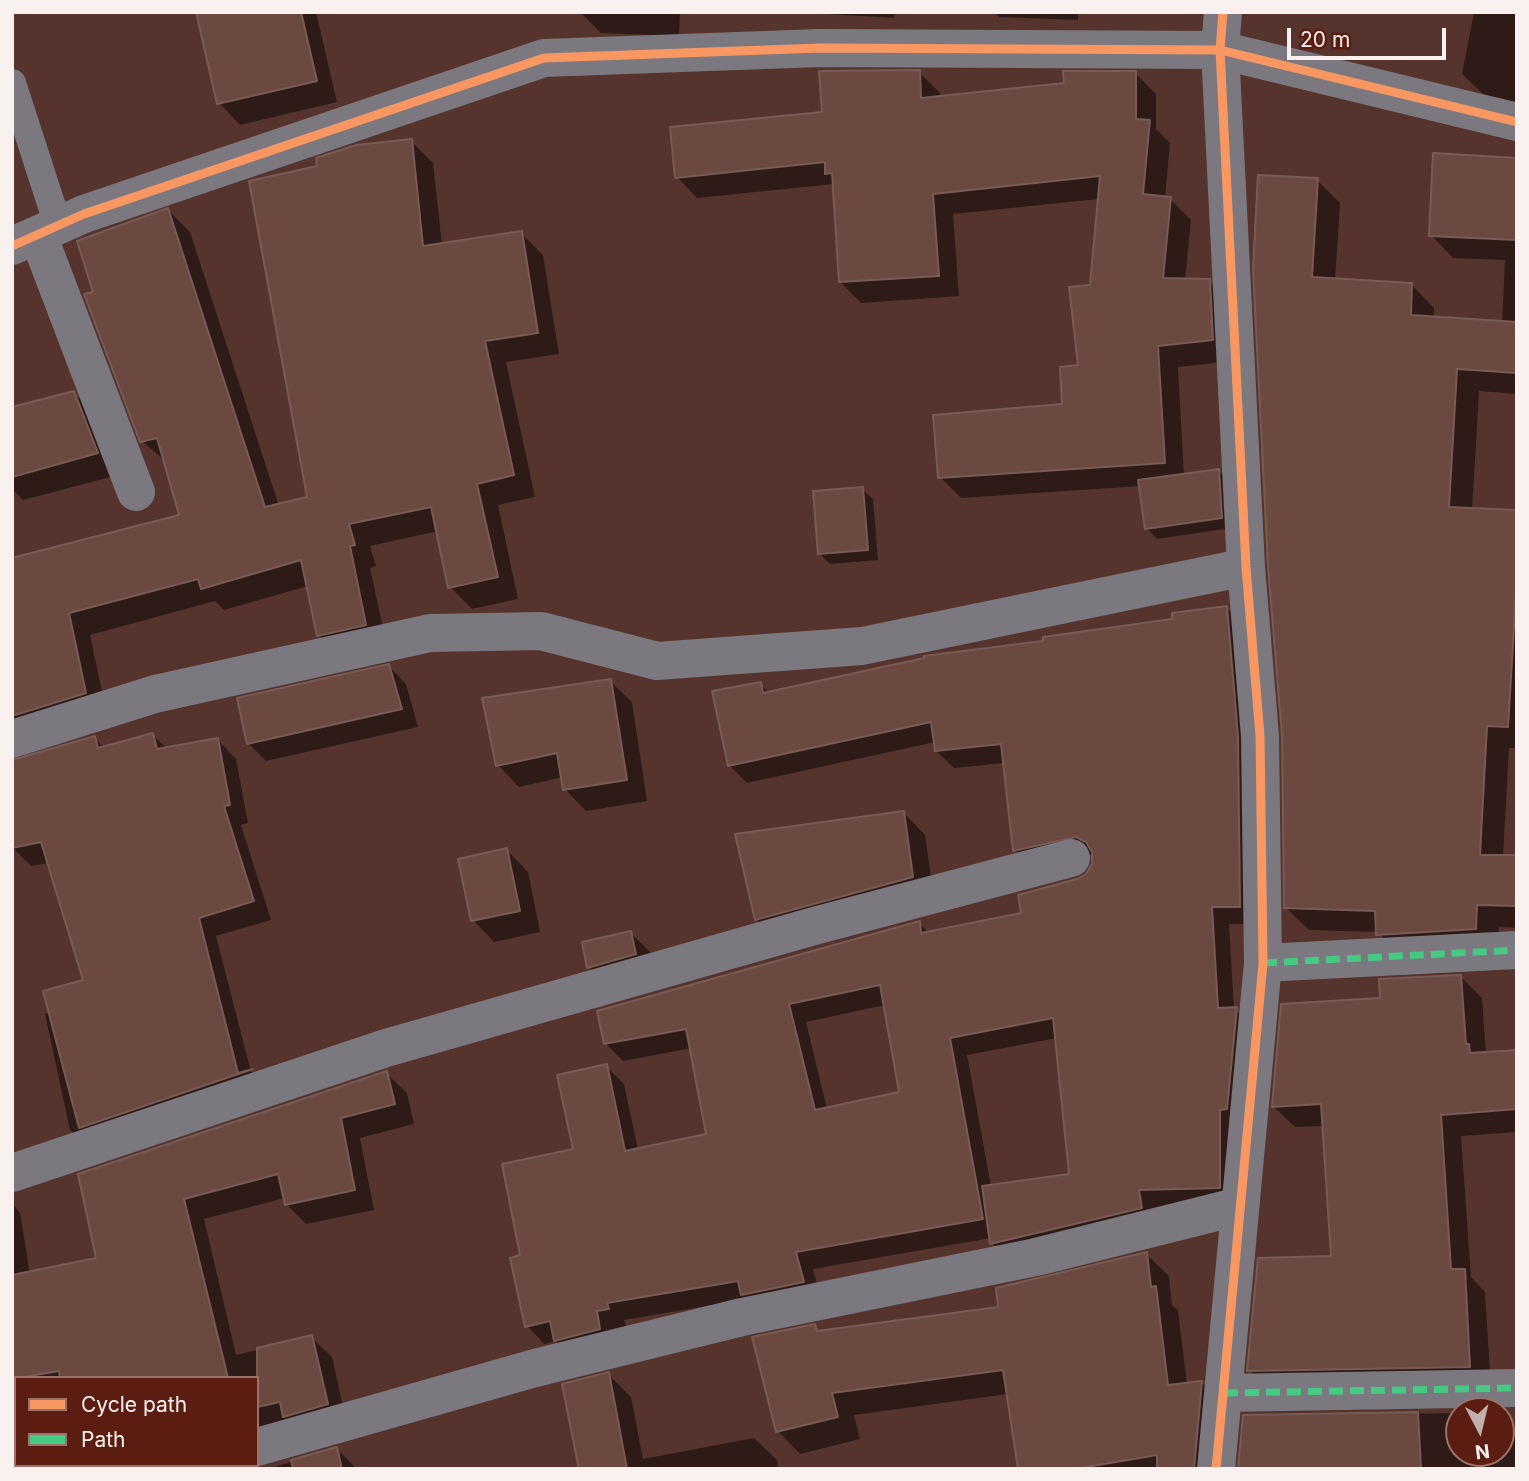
<!DOCTYPE html>
<html>
<head>
<meta charset="utf-8">
<style>
  body { margin:0 }
  #map { position:relative; width:1529px; height:1481px; overflow:hidden; background:#56342d; font-family:Inter,sans-serif }
  canvas { display:block }
  .frame { position:absolute; inset:0; border:14px solid #f9f1ef; pointer-events:none }
  .legend { position:absolute; left:14px; top:1376px; width:245px; height:91px; box-sizing:border-box; background:#5b1d11; border:2px solid #9a726a; margin:0; padding:9px 12px; list-style:none; font-size:21px; color:#f9f1ef }
  .legend li { display:flex; align-items:center; gap:14px; height:35px }
  .legend b { width:35px; border:2px solid #9a726a }
  .north { position:absolute; left:1445px; top:1397px; width:70px; height:70px; box-sizing:border-box; background:#5b1d11; border:2px solid #9a726a; border-radius:50%; rotate:173deg; font-size:19px; font-weight:700; line-height:28px; text-align:center; color:#f9f1ef }
  .north::after { content:''; display:block; margin:auto; width:24px; height:32px; background:#c0afab; clip-path:polygon(50% 0,100% 100%,50% 72%,0 100%) }
  .scale { position:absolute; left:1287px; top:28px; width:159px; height:32px; box-sizing:border-box; border:4px solid #f9f1ef; border-top:0; padding-left:9px; font-size:21px; line-height:24px; white-space:nowrap; color:#f9f1ef; -webkit-text-stroke:5px #5b1d11; paint-order:stroke }
</style>
</head>
<body>
<div id="map">
<canvas width="1529" height="1481"></canvas>
<div class="frame"></div>
<ul class="legend">
<li><b style="height:9px;background:#f99763"></b>Cycle path</li>
<li><b style="height:9px;background:#46c982"></b>Path</li>
</ul>
<div class="north">N</div>
<div class="scale">20 m</div>
</div>
<script>
const ctx = document.querySelector('canvas').getContext('2d');
ctx.lineJoin = 'round';
function fill(path, color) { ctx.fillStyle = color; ctx.fill(path, 'evenodd'); }
function stroke(path, color, width, dash) { ctx.strokeStyle = color; ctx.lineWidth = width; ctx.lineCap = dash ? 'butt' : 'round'; ctx.setLineDash(dash || []); ctx.stroke(path); }
fill(new Path2D(`
  M 198,12 L 316,12 L 337,102 L 240,125 L 219,103 Z
  M 580,12 L 680,12 L 679,36 L 601,33 Z
  M 794,12 L 895,12 L 894,18 Z
  M 995,12 L 1078,12 L 1078,20 L 999,17 Z
  M 1474,12 L 1517,12 L 1517,102 L 1484,95 L 1462,74 Z
  M 919,72 L 940,93 L 940,98 L 1065,85 L 1135,73 L 1156,94 L 1156,129 L 1170,143 L 1165,198 L 1170,199 L 1191,220 L 1185,280 L 1209,281 L 1230,302 L 1233,361 L 1178,367 L 1184,475 L 1219,471 L 1229,481 L 1231,528 L 1157,539 L 1147,528 L 1141,486 L 961,498 L 940,477 L 1064,405 L 1080,367 L 1099,199 L 953,214 L 959,296 L 861,303 L 840,282 L 834,184 L 697,198 L 677,177 Z
  M 411,141 L 433,163 L 442,245 L 521,233 L 543,255 L 559,354 L 506,362 L 535,497 L 498,505 L 518,599 L 472,609 L 450,587 L 438,531 L 370,546 L 376,566 L 370,568 L 387,646 L 340,657 L 319,635 L 308,586 L 224,610 L 215,601 L 90,635 L 107,715 L 17,747 L 13,761 L 95,738 L 104,748 L 152,734 L 167,749 L 218,740 L 236,759 L 248,823 L 241,825 L 271,920 L 216,936 L 251,1072 L 270,1088 L 89,1149 L 70,1130 L 45,1014 L 51,1012 L 86,982 L 49,863 L 31,866 L 12,847 L 12,565 L 181,516 L 166,462 L 142,441 L 95,293 L 168,210 L 190,232 L 279,506 L 309,498 L 319,167 Z
  M 1517,160 L 1517,394 L 1479,391 L 1472,510 L 1517,512 L 1517,748 L 1509,748 L 1503,857 L 1517,857 L 1517,928 L 1499,927 L 1498,951 L 1401,957 L 1378,932 L 1309,930 L 1286,908 L 1284,736 L 1317,180 L 1340,203 L 1335,281 L 1412,285 L 1434,308 L 1434,318 L 1502,323 L 1505,260 L 1453,258 L 1431,235 Z
  M 73,392 L 95,414 L 118,475 L 23,500 L 12,489 L 12,408 Z
  M 862,489 L 873,499 L 878,560 L 830,564 L 819,553 Z
  M 1227,608 L 1244,626 L 1257,924 L 1229,924 L 1234,1009 L 1254,1026 L 1237,1205 L 1009,1261 L 992,1243 L 991,1238 L 813,1269 L 821,1300 L 748,1299 L 624,1320 L 626,1326 L 614,1329 L 617,1347 L 573,1358 L 556,1341 L 544,1344 L 527,1326 L 522,1257 L 575,1150 L 606,1066 L 624,1084 L 638,1150 L 708,1135 L 692,1048 L 623,1061 L 605,1043 L 919,923 L 929,933 L 1024,915 L 1087,875 L 1094,865 L 1094,854 L 1033,868 L 1015,850 L 1005,763 L 954,768 L 936,751 L 935,742 L 747,783 L 729,765 L 760,684 L 769,693 L 1174,620 ZM 885,1005 L 901,1093 L 827,1109 L 806,1022 ZM 1057,1038 L 1070,1176 L 991,1186 L 967,1055 Z
  M 389,666 L 406,684 L 418,727 L 266,761 L 248,743 Z
  M 610,681 L 632,702 L 647,801 L 586,811 L 565,789 L 563,777 L 519,787 L 498,765 Z
  M 904,813 L 925,835 L 934,898 L 778,941 L 756,919 Z
  M 507,850 L 528,872 L 540,932 L 494,942 L 473,920 Z
  M 631,933 L 652,954 L 610,988 L 589,967 Z
  M 1461,977 L 1482,998 L 1486,1054 L 1517,1052 L 1517,1132 L 1461,1136 L 1471,1277 L 1485,1292 L 1491,1388 L 1271,1391 L 1249,1370 L 1333,1257 L 1324,1126 L 1295,1127 L 1273,1106 L 1382,1000 Z
  M 386,1073 L 407,1093 L 414,1124 L 360,1138 L 374,1210 L 306,1224 L 286,1204 L 285,1198 L 204,1219 L 236,1355 L 311,1337 L 332,1357 L 347,1424 L 257,1460 L 257,1378 L 16,1378 L 16,1401 L 12,1402 L 12,1203 L 20,1213 L 30,1274 L 98,1259 L 80,1175 Z
  M 1146,1254 L 1169,1276 L 1172,1305 L 1178,1310 L 1187,1384 L 1202,1383 L 1224,1405 L 1218,1469 L 1019,1469 L 1008,1394 L 854,1415 L 860,1439 L 800,1454 L 778,1431 L 814,1326 L 820,1332 L 1000,1308 Z
  M 608,1374 L 631,1397 L 643,1459 L 754,1438 L 777,1460 L 778,1469 L 580,1469 Z
  M 1459,1413 L 1459,1453 L 1501,1453 L 1501,1435 L 1517,1434 L 1517,1469 L 1238,1469 L 1245,1416 Z
  M 337,1449 L 357,1469 L 267,1469 Z
  M 92,1465 L 201,1465 L 184,1469 L 93,1469 Z
  M 210,1465 L 255,1465 L 256,1469 L 210,1469 Z`), '#0007');
const building = new Path2D(`
  M 196,12 L 301,12 L 317,81 L 217,104 Z
  M 920,70 L 921,98 L 1064,83 L 1063,71 L 1136,71 L 1136,119 L 1150,120 L 1143,194 L 1171,197 L 1163,278 L 1210,279 L 1213,340 L 1158,346 L 1165,463 L 938,478 L 933,415 L 1062,404 L 1060,367 L 1078,365 L 1069,287 L 1090,285 L 1100,176 L 933,194 L 939,276 L 839,282 L 832,173 L 825,174 L 825,162 L 675,178 L 670,127 L 822,112 L 819,71 Z
  M 412,139 L 423,246 L 522,231 L 538,333 L 485,341 L 514,475 L 477,484 L 498,577 L 448,588 L 431,507 L 349,524 L 355,545 L 350,546 L 366,625 L 317,636 L 301,560 L 201,589 L 198,579 L 69,613 L 86,693 L 12,716 L 12,558 L 179,515 L 157,438 L 140,442 L 84,294 L 93,292 L 77,241 L 168,208 L 265,507 L 307,497 L 249,181 L 317,166 L 316,158 L 356,145 Z
  M 1433,153 L 1517,158 L 1517,240 L 1429,236 Z
  M 1258,175 L 1318,178 L 1312,277 L 1412,283 L 1411,315 L 1517,322 L 1517,373 L 1457,369 L 1449,507 L 1517,510 L 1517,576 L 1508,727 L 1487,726 L 1480,855 L 1517,855 L 1517,906 L 1477,905 L 1476,929 L 1376,935 L 1375,911 L 1284,908 L 1282,736 L 1268,566 L 1253,269 Z
  M 74,391 L 98,453 L 12,477 L 12,407 Z
  M 1219,469 L 1222,518 L 1145,529 L 1138,480 Z
  M 863,487 L 868,550 L 818,554 L 813,491 Z
  M 1227,606 L 1238,737 L 1240,907 L 1212,907 L 1218,1008 L 1237,1007 L 1227,1109 L 1220,1110 L 1220,1188 L 1139,1190 L 1142,1208 L 990,1244 L 982,1186 L 1069,1174 L 1053,1018 L 950,1038 L 983,1219 L 796,1252 L 804,1282 L 741,1295 L 738,1281 L 607,1303 L 609,1309 L 597,1311 L 600,1329 L 554,1341 L 550,1321 L 525,1327 L 510,1258 L 520,1255 L 502,1164 L 573,1149 L 557,1075 L 607,1064 L 625,1151 L 706,1134 L 686,1029 L 604,1044 L 597,1011 L 920,921 L 921,933 L 1021,913 L 1018,895 L 1077,879 L 1086,874 L 1092,864 L 1092,852 L 1086,842 L 1076,837 L 1013,851 L 1001,744 L 935,751 L 931,722 L 728,766 L 712,691 L 761,682 L 763,693 L 924,658 L 924,656 L 1043,641 L 1043,637 L 1172,619 L 1172,613 ZM 880,985 L 899,1092 L 815,1110 L 789,1004 Z
  M 389,664 L 402,709 L 247,744 L 237,698 Z
  M 611,679 L 627,780 L 563,790 L 557,753 L 496,766 L 482,698 Z
  M 153,733 L 157,749 L 218,738 L 230,805 L 224,806 L 254,901 L 199,918 L 238,1073 L 253,1069 L 79,1128 L 43,991 L 83,980 L 41,842 L 12,848 L 12,760 L 95,736 L 98,748 Z
  M 904,811 L 913,877 L 755,920 L 735,834 Z
  M 507,848 L 520,911 L 471,921 L 458,859 Z
  M 631,931 L 636,954 L 587,968 L 582,942 Z
  M 1461,975 L 1466,1044 L 1469,1044 L 1470,1053 L 1517,1050 L 1517,1109 L 1441,1115 L 1451,1269 L 1465,1269 L 1470,1367 L 1247,1371 L 1258,1258 L 1331,1256 L 1321,1104 L 1272,1107 L 1281,1004 L 1380,998 L 1379,979 Z
  M 387,1071 L 395,1104 L 341,1118 L 355,1190 L 285,1205 L 278,1174 L 184,1199 L 228,1378 L 60,1378 L 59,1371 L 12,1379 L 12,1275 L 96,1258 L 78,1174 Z
  M 1147,1252 L 1151,1287 L 1156,1286 L 1168,1385 L 1202,1381 L 1194,1469 L 1157,1469 L 1157,1455 L 1075,1469 L 1018,1469 L 1003,1370 L 832,1393 L 838,1417 L 776,1432 L 752,1337 L 815,1324 L 817,1331 L 998,1307 L 996,1288 Z
  M 312,1335 L 328,1404 L 283,1417 L 280,1402 L 257,1407 L 257,1348 Z
  M 609,1372 L 627,1469 L 579,1469 L 562,1384 Z
  M 1418,1412 L 1421,1469 L 1238,1469 L 1243,1415 Z
  M 337,1447 L 342,1469 L 293,1469 L 291,1460 Z`);
fill(building, '#6b4840');
stroke(building, '#785b55', 2);
stroke(new Path2D(`
  M 12,83 L 58,225`), '#7b787f', 28);
stroke(new Path2D(`
  M 38,235 L 136,492
  M 12,246 L 84,214 L 544,58 L 820,48 L 1220,50 L 1517,122
  M 12,739 L 155,694 L 430,633 L 541,631 L 657,661 L 862,646 L 1246,567
  M 1263,963 L 1517,950
  M 12,1173 L 386,1048 L 814,926 L 1071,858
  M 1224,1393 L 1517,1388
  M 257,1447 L 535,1368 L 742,1317 L 1036,1257 L 1240,1206
  M 171,1469 L 187,1465
  M 1216,1469 L 1263,963 L 1260,736 L 1246,567 L 1220,50 L 1223,12`), '#7b787f', 38);
stroke(new Path2D(`
  M 1263,963 L 1517,950
  M 1224,1393 L 1517,1388`), '#46c982', 7, [14, 7]);
stroke(new Path2D(`
  M 12,246 L 84,214 L 544,58 L 820,48 L 1220,50 L 1517,122
  M 1216,1469 L 1263,963 L 1260,736 L 1246,567 L 1220,50 L 1223,12`), '#f99763', 9);
</script>
</body>
</html>
